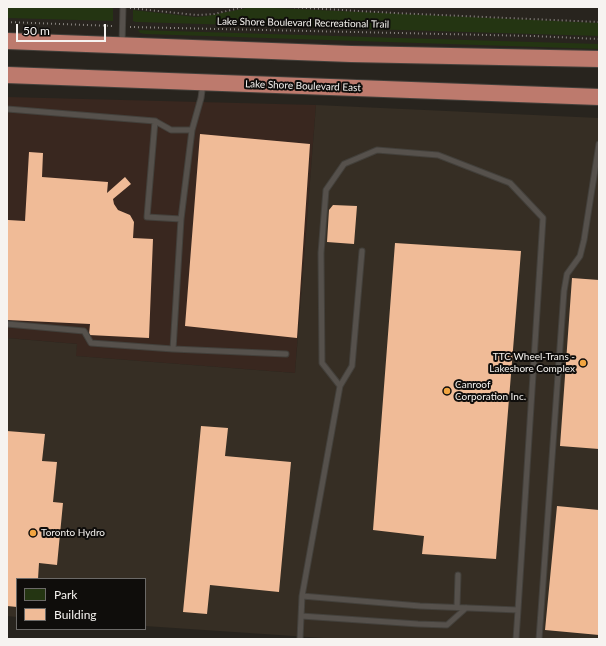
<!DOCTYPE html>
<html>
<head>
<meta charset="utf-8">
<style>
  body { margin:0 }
  #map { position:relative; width:606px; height:646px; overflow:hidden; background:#28241e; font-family:Lato,sans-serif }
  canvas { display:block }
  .frame { position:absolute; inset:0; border:8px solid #f6f3f0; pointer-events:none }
  .legend { position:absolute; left:16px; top:578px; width:130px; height:52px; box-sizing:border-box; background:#0f0d0b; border:1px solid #6b6967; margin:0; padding:5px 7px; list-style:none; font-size:12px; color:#f6f3f0 }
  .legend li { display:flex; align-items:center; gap:8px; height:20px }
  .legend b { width:20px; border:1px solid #6b6967 }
  .scale { position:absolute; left:16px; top:24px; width:90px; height:18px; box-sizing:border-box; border:2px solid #f6f3f0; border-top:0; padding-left:5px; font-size:12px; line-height:14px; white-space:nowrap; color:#f6f3f0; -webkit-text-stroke:3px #0f0d0b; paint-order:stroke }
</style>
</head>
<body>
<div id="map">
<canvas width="606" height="646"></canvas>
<div class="frame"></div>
<ul class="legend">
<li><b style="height:11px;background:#243512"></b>Park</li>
<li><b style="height:11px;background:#f0bb97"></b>Building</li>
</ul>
<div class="scale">50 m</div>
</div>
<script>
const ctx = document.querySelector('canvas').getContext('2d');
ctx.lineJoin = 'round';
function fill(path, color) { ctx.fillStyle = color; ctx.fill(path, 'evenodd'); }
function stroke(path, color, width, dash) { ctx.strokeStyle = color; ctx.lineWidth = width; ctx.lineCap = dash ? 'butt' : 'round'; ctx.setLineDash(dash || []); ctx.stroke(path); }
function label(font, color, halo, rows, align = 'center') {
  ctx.font = font + ' Lato,sans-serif'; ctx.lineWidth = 4; ctx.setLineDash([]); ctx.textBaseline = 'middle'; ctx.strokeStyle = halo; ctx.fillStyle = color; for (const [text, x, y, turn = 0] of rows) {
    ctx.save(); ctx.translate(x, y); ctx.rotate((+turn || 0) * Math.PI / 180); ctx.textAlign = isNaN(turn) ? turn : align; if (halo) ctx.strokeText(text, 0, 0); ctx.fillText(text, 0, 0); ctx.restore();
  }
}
fill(new Path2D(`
  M 7,97 L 316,105 L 295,373 L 75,356 L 77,344 L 7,338 Z`), '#39271f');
fill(new Path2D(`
  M 316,105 L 599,118 L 599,639 L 338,639 L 145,626 L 145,579 L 17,579 L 17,617 L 7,616 L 7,338 L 77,344 L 76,356 L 295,373 Z`), '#362e24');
fill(new Path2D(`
  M 7,7 L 113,8 L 113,21 L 7,18 Z
  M 252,7 L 599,23 L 599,36 L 136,22 L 133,21 L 133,10 L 196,17 L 207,16 Z
  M 138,30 L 599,44 L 599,49 L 145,34 L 140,33 Z`), '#243512');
fill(new Path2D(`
  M 200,134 L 310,144 L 297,338 L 185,326 Z
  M 29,152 L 43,153 L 42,177 L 108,182 L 107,193 L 125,177 L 131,184 L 113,199 L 114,204 L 118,210 L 130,215 L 134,222 L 133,238 L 153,239 L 149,338 L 89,335 L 90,324 L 7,320 L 8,220 L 25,221 Z
  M 333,205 L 357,206 L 354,244 L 327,242 L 329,210 Z
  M 395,243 L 521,251 L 496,559 L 422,554 L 424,536 L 373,530 Z
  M 572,278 L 599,280 L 599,449 L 560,446 Z
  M 201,426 L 228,428 L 225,456 L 291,462 L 279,592 L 210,585 L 207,614 L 183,612 Z
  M 7,431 L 45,434 L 42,461 L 57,462 L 53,502 L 63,503 L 57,565 L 39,563 L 38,579 L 17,579 L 17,607 L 7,606 Z
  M 557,506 L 599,510 L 599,635 L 545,630 Z`), '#f0bb97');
const service = new Path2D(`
  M 122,44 L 123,7
  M 203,83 L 201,98 L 192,130 L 181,219 L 173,349 L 286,354
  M 7,109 L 155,121 L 171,130 L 192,130
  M 155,121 L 147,217 L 181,219
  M 7,324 L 84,331 L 91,343 L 173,349
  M 340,386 L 352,366 L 362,251
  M 302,596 L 420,606 L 518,610 L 516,639
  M 457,607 L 458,575
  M 301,616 L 418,624 L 447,625 L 466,608
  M 300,639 L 302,596 L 340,386 L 322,363 L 321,253 L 326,190 L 344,164 L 377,150 L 438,155 L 510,183 L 543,218 L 518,610
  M 539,639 L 564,291 L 567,274 L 580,256 L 584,240 L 599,144`);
const trunk = new Path2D(`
  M 7,41 L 351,54 L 599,59
  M 7,75 L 599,97`);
stroke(service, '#43403b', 7);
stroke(trunk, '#43403b', 18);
stroke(new Path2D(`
  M 290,7 L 394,13 L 599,22
  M 130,8 L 196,15 L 214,14 L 244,7
  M 7,22 L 114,26
  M 130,27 L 533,36 L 599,39`), '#88847f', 2, [1, 3]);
stroke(service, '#56514c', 5);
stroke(trunk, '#bd7a6d', 16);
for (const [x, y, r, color] of [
  [583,363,4,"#f2a541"],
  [447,391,4,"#f2a541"],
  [33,533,4,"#f2a541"]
]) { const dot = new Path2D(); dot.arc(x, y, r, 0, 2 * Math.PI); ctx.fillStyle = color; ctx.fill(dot); stroke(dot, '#0f0d0b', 1.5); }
label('10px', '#f6f3f0', '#0f0d0b', [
  ["Lake Shore Boulevard Recreational Trail",303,23,1],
  ["Lake Shore Boulevard East",303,86,2]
]);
label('10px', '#f6f3f0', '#0f0d0b', [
  ["TTC Wheel-Trans -",575,357,"right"],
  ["Lakeshore Complex",575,369,"right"],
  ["Canroof",455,385],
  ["Corporation Inc.",455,397],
  ["Toronto Hydro",41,533]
], 'left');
</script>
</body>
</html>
